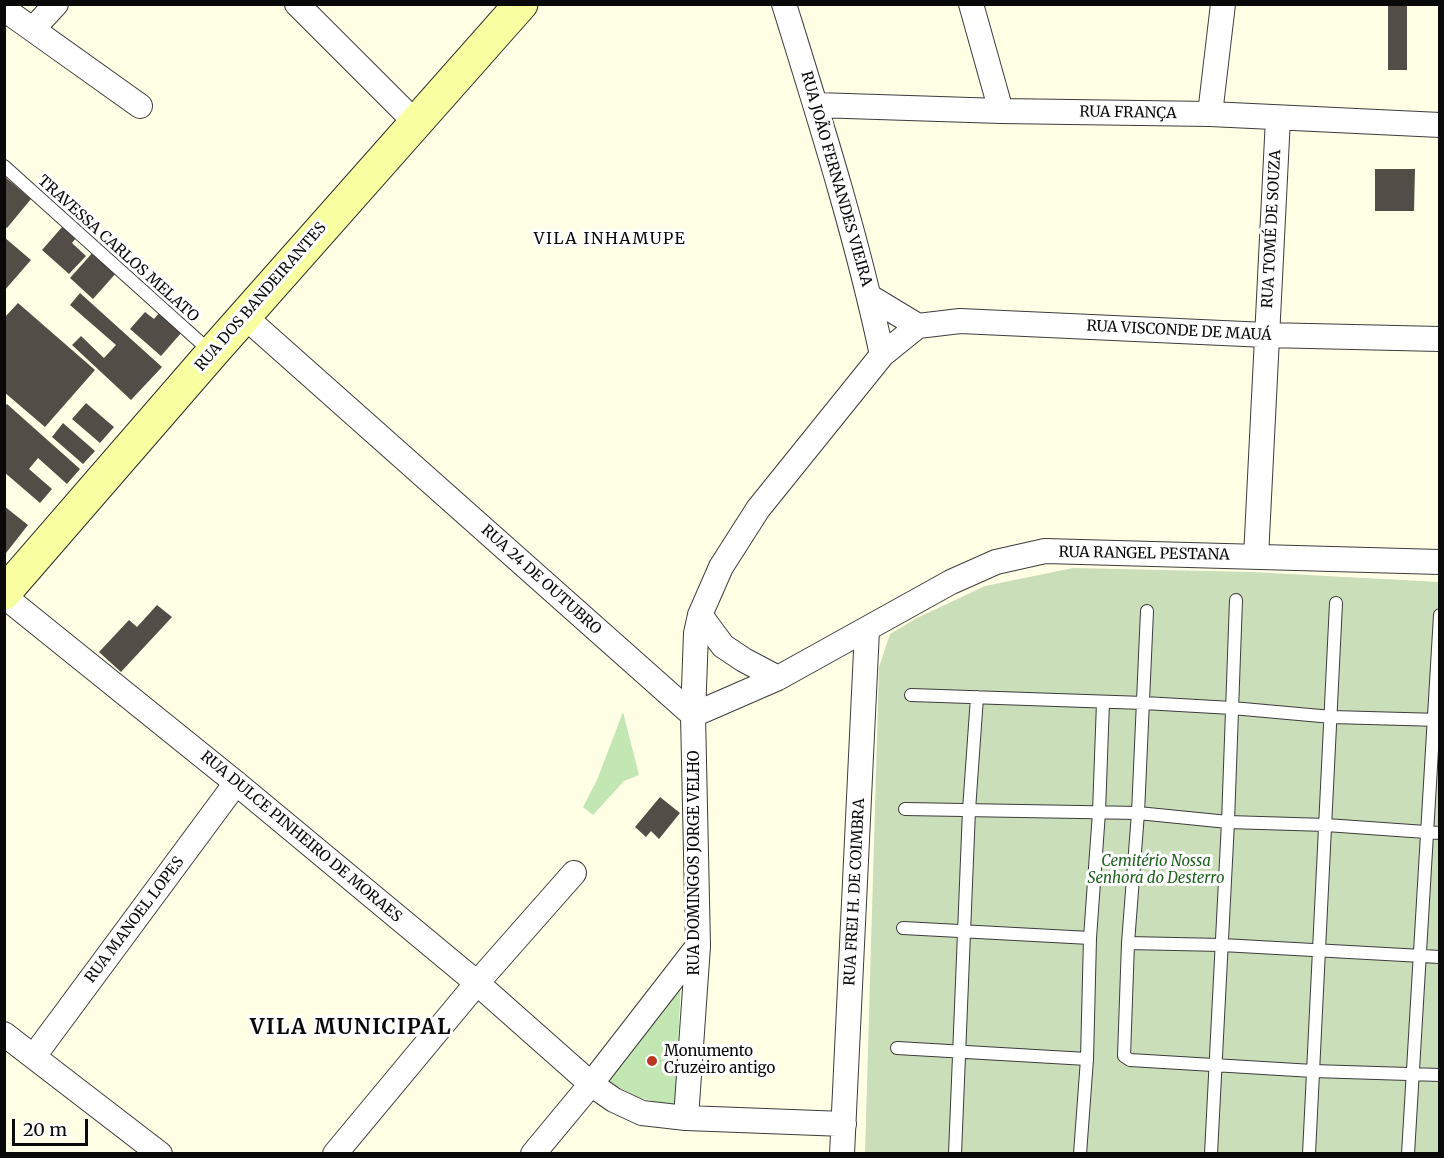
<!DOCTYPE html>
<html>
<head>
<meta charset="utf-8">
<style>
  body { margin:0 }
  #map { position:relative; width:1444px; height:1158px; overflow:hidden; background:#ffffe6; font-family:Merriweather,serif }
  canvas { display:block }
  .frame { position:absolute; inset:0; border:6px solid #090909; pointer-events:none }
  .scale { position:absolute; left:12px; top:1119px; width:76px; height:27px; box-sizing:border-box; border:3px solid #090909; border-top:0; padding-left:8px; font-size:18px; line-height:21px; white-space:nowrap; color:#090909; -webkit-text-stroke:4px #fff; paint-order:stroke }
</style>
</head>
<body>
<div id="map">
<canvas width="1444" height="1158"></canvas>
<div class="frame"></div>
<div class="scale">20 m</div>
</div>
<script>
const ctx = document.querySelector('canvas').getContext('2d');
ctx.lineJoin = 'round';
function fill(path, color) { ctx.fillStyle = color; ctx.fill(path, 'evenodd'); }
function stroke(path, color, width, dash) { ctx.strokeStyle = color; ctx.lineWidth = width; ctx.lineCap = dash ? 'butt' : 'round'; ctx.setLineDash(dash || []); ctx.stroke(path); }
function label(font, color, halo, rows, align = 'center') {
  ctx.font = font + ' Merriweather,serif'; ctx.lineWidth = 6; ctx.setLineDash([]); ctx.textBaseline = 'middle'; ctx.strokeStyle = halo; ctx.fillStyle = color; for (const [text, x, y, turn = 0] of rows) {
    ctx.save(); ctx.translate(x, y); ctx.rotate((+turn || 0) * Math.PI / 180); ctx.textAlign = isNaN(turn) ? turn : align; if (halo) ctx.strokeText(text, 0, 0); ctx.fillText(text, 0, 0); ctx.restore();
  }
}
fill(new Path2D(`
  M 623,712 L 639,775 L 624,781 L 593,815 L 583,807 L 597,780 Z
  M 681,982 L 675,1106 L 640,1098 L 606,1081 Z`), '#c3e7b2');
fill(new Path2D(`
  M 1073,568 L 1252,572 L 1439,582 L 1439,1153 L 865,1154 L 879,667 L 890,634 L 917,618 L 985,586 Z`), '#cbdeba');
fill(new Path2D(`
  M 1388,4 L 1407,4 L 1407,70 L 1388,70 Z
  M 1375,169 L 1415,169 L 1414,211 L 1375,211 Z
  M 4,176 L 31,199 L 7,228 L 4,226 Z
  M 63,226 L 76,238 L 72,243 L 86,256 L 69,274 L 42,250 Z
  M 4,237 L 31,260 L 4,291 Z
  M 94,251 L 117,272 L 93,299 L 70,278 Z
  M 80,293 L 162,367 L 131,400 L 72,345 L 81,336 L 104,358 L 116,345 L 70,305 Z
  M 18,303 L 95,370 L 45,427 L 4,392 L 4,318 Z
  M 145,312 L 154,319 L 160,312 L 182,332 L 161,356 L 130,329 Z
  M 86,403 L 114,427 L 100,443 L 72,419 Z
  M 7,404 L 80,469 L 67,484 L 38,458 L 29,469 L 52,489 L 40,503 L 4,472 L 4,407 Z
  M 63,423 L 95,451 L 83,464 L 52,437 Z
  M 4,506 L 28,525 L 6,553 L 4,552 Z
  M 157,605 L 172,617 L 121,672 L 99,652 L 129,620 L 137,627 Z
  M 660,797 L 680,813 L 659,839 L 651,831 L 646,837 L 635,827 Z`), '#524d46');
const lane = new Path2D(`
  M 4,166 L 211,352
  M 1147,611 L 1138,813 L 1128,943 L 1124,1056 L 1130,1060 L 1313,1071 L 1440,1075
  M 911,695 L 1144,703 L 1232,708 L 1332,717 L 1440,720
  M 905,809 L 1138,813 L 1228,822 L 1326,825 L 1440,833
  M 903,928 L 1090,938 L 1099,812 L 1103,702
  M 1128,943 L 1222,945 L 1440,957
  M 897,1048 L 1087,1059
  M 955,1154 L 969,810 L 977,697
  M 1080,1154 L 1087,1059 L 1090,938
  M 1211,1154 L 1228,822 L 1236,600
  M 1309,1154 L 1336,603
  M 1408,1154 L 1440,615`);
const street = new Path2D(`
  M 297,4 L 416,123
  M 784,4 C 820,120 857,237 882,355
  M 971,4 L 1001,111
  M 4,9 L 140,106
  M 33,29 L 56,4
  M 816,105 L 1001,111 L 1210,114 L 1440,125
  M 1210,114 L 1223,4
  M 870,297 L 918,326 L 960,321 L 1266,335 L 1440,339
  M 244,316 L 693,715
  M 1256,557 L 1278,118
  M 4,596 L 236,783 L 477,983 L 591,1084 L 614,1100 L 642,1113 L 686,1118 L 844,1124
  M 700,615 L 723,646 L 744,660 L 778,678
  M 693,715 L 778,678 L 951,582 L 996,562 L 1045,551 L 1440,562
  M 4,1034 L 160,1154
  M 34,1056 L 236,783
  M 686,1118 L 698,946 L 693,715 L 696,633 L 700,615 L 721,567 L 758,509 L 882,355 L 918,326
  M 335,1154 L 477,983 L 574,873
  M 533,1154 L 591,1084 L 698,946
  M 842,1154 L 867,630`);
const secondary = new Path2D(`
  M 4,593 L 212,353 L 521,4`);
stroke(lane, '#3c3c3c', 14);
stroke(street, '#3c3c3c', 26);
stroke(secondary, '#2b2b2b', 35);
stroke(lane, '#fff', 12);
stroke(street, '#fff', 24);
stroke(secondary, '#f7ffa1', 33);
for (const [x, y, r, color] of [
  [652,1061,6,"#b73924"]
]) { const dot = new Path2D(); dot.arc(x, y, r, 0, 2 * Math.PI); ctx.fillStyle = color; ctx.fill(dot); stroke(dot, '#fff', 2); }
label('15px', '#090909', '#fff', [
  ["RUA FRANÇA",1128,113,1],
  ["RUA JOÃO FERNANDES VIEIRA",836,179,74],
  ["RUA TOMÉ DE SOUZA",1272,229,-87],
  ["TRAVESSA CARLOS MELATO",118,249,42],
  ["RUA DOS BANDEIRANTES",261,297,-49],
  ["RUA VISCONDE DE MAUÁ",1179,331,3],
  ["RUA RANGEL PESTANA",1144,554,1],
  ["RUA 24 DE OUTUBRO",541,580,42],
  ["RUA DULCE PINHEIRO DE MORAES",301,837,40],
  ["RUA DOMINGOS JORGE VELHO",695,863,-90],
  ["RUA FREI H. DE COIMBRA",855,892,-87],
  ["RUA MANOEL LOPES",135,920,-53]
]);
label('italic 15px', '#1d5f1c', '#fff', [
  ["Cemitério Nossa",1156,862],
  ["Senhora do Desterro",1156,879]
]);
label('15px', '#090909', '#fff', [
  ["Monumento",664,1052],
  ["Cruzeiro antigo",664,1069]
], 'left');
ctx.letterSpacing = '1.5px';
label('16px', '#090909', '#fff', [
  ["VILA INHAMUPE",610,239]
]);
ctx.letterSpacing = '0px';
ctx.letterSpacing = '1.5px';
label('bold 21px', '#090909', '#fff', [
  ["VILA MUNICIPAL",351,1028]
]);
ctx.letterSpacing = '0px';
</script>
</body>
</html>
